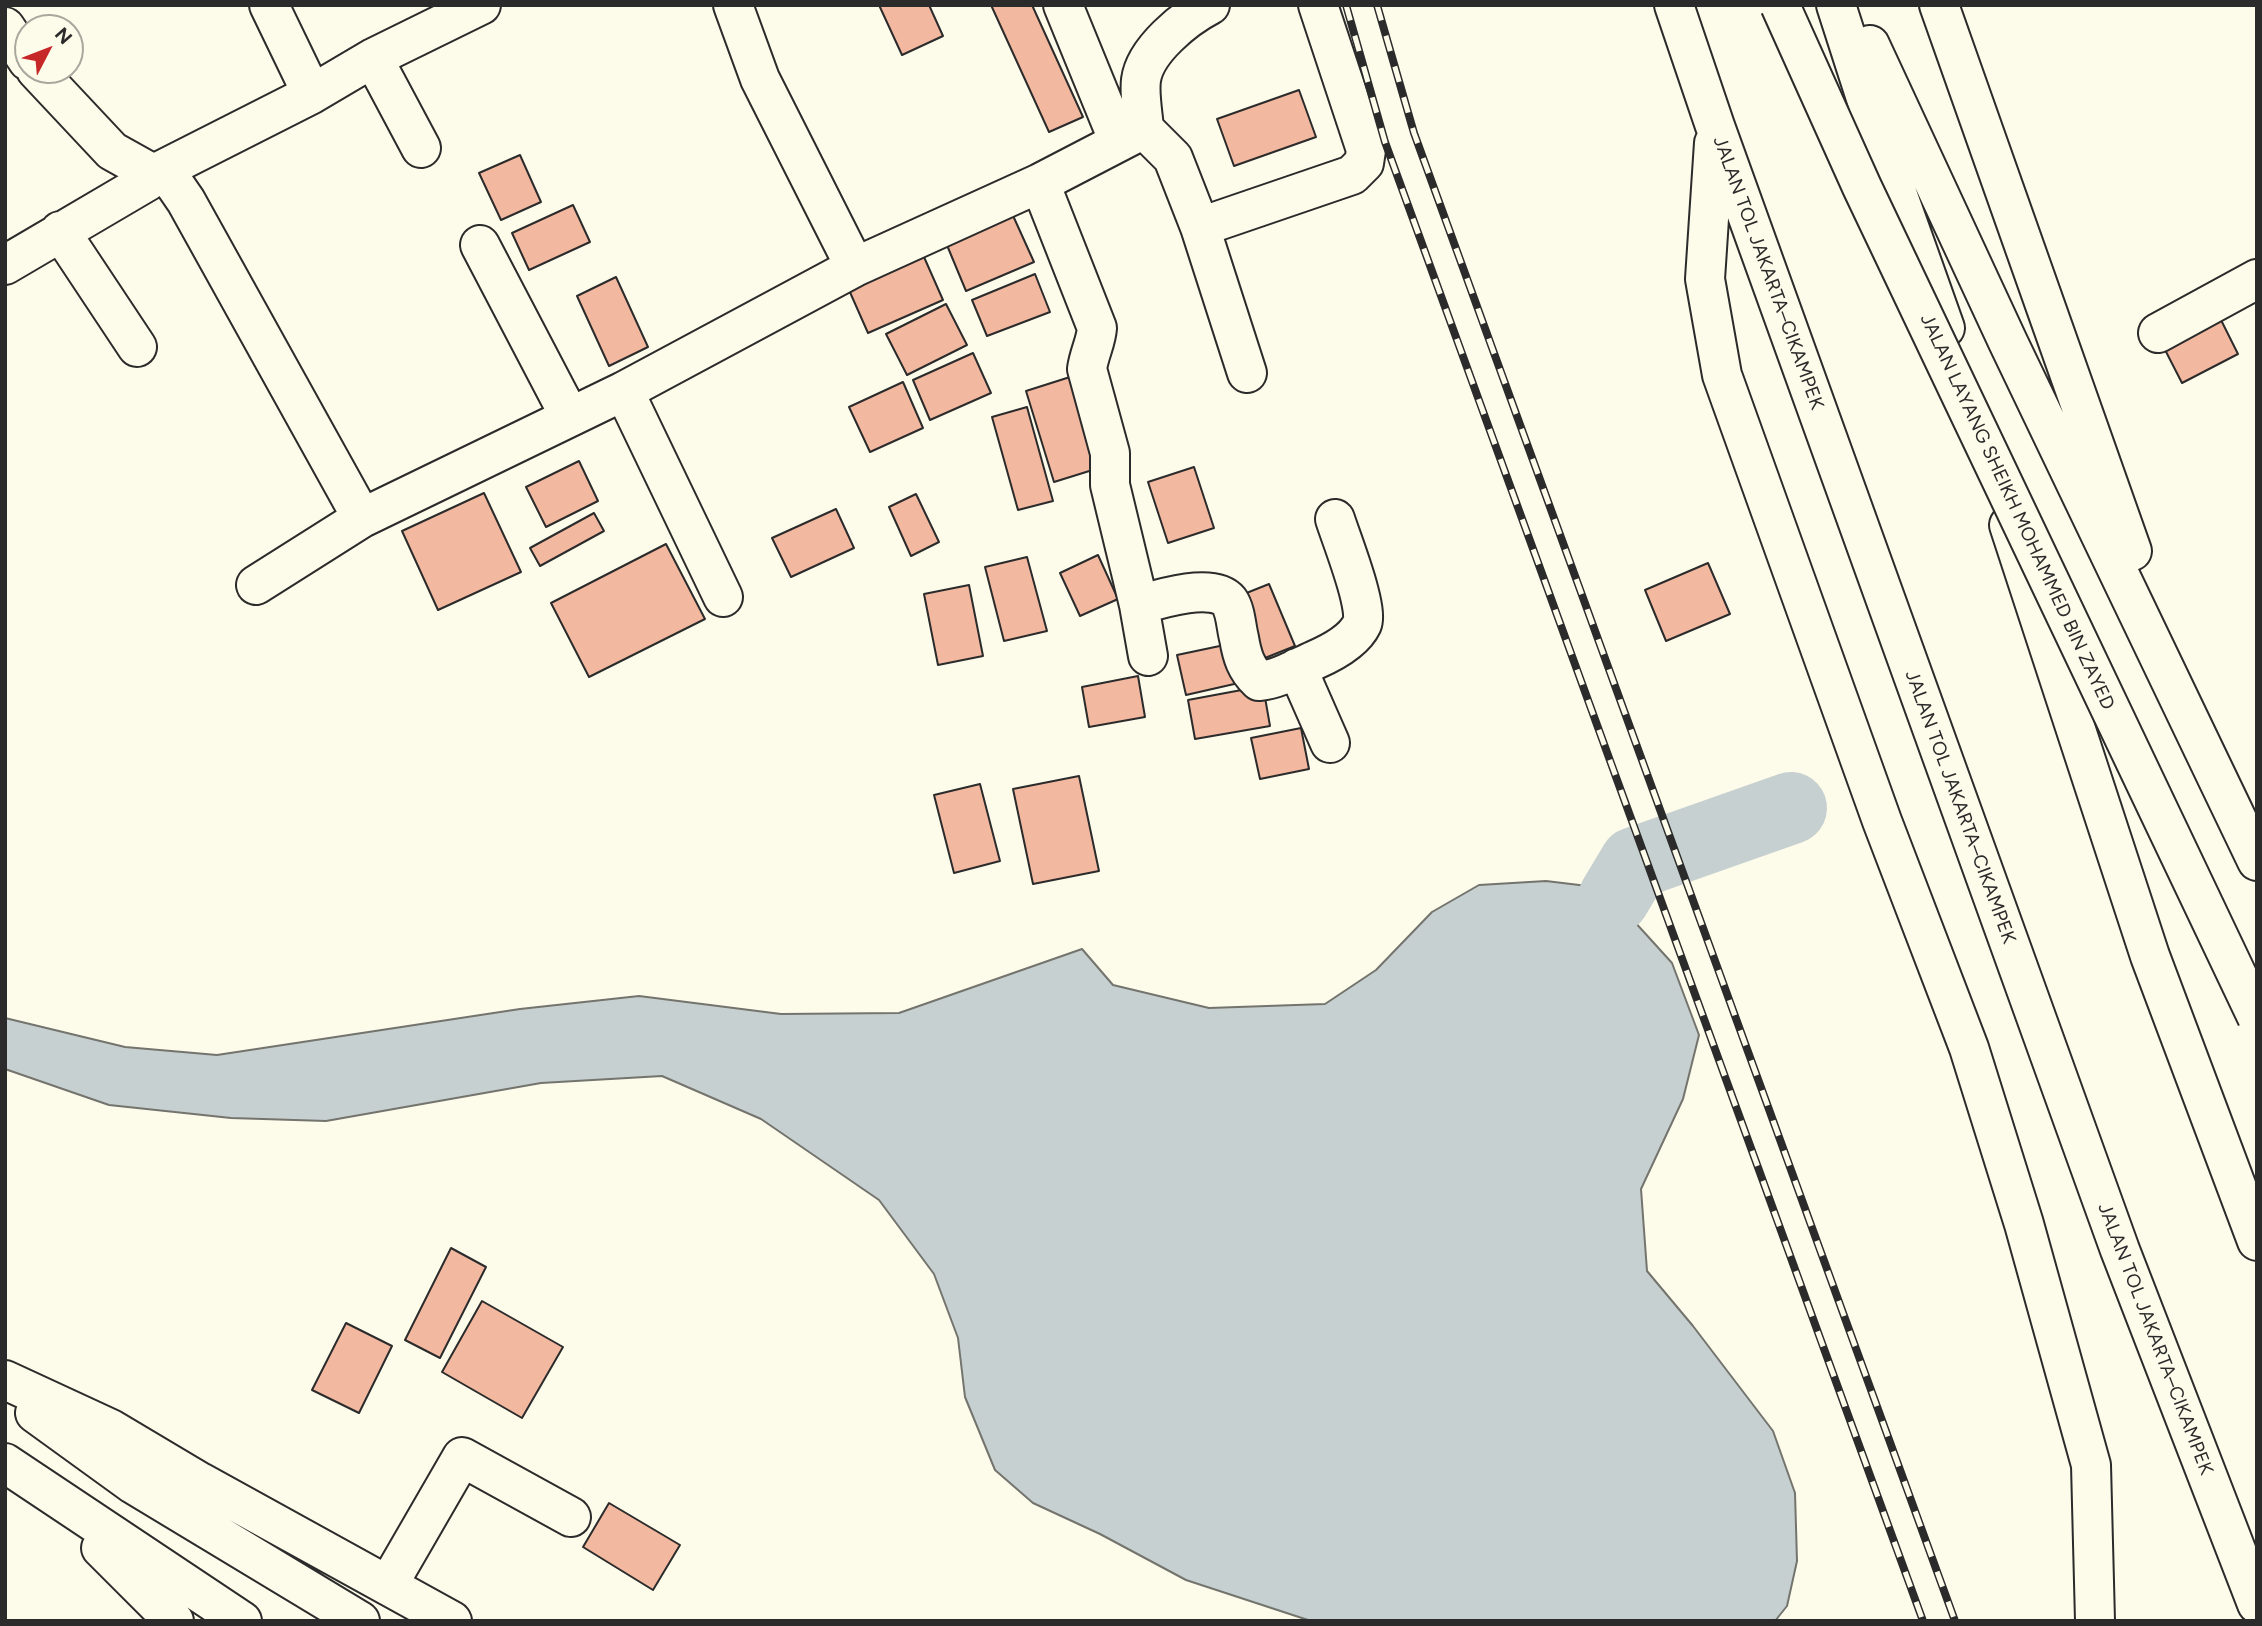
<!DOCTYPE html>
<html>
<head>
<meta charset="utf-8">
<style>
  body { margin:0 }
  #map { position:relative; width:2262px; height:1626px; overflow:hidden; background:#fdfbea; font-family:Figtree,sans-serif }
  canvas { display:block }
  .frame { position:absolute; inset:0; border:7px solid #2b2b2b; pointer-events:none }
  .north { position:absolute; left:14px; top:14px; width:70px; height:70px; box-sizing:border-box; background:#fdfbea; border:2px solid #a9a89e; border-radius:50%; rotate:48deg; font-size:19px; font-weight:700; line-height:28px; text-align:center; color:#2b2b2b }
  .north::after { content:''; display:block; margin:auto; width:24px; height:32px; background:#c62828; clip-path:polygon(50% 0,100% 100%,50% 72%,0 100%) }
</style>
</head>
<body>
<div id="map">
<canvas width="2262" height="1626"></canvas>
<div class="frame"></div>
<div class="north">N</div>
</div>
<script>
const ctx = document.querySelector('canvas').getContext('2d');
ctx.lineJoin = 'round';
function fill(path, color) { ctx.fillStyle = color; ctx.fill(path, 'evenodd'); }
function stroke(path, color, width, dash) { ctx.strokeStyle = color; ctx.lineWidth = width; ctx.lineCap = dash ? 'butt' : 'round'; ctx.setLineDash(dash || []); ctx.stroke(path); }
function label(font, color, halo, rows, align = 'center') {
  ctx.font = font + ' Figtree,sans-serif'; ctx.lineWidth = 5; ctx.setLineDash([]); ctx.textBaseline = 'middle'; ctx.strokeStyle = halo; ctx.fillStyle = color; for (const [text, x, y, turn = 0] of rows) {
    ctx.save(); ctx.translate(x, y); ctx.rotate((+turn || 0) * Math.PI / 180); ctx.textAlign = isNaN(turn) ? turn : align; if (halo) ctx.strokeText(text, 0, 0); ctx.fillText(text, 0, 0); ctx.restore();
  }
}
const water = new Path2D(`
  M 1546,881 L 1604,888 L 1672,963 L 1699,1035 L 1683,1099 L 1641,1189 L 1647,1271 L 1693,1326 L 1773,1431 L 1795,1493 L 1797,1561 L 1787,1606 L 1775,1621 L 1311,1621 L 1186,1580 L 1100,1534 L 1033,1503 L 995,1470 L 965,1397 L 958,1338 L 934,1274 L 879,1200 L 761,1119 L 662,1076 L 541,1083 L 326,1121 L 231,1118 L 109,1105 L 5,1069 L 5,1018 L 125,1047 L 217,1055 L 520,1009 L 639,996 L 781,1014 L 899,1013 L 1082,949 L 1113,985 L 1209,1008 L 1325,1004 L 1376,970 L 1432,912 L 1479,885 Z`);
fill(water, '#c7d0d0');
stroke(water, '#74746e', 2);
stroke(new Path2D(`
  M 1614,898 L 1635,863 L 1791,808`), '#c7d0d0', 72);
const building = new Path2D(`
  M 879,5 L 929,5 L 943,36 L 902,55 Z
  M 991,5 L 1032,5 L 1083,117 L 1049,132 Z
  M 1299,90 L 1316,137 L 1234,166 L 1217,119 Z
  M 520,155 L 541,202 L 501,220 L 479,173 Z
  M 573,205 L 590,242 L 529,270 L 512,233 Z
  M 1010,209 L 1034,262 L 966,291 L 944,238 Z
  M 924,257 L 943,300 L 868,333 L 849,290 Z
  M 1035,274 L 1050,312 L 987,336 L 972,300 Z
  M 616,277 L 648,347 L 609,366 L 577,296 Z
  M 946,304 L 967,345 L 907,375 L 886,334 Z
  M 2218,314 L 2238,354 L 2182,383 L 2161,342 Z
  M 973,353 L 991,393 L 930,420 L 913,380 Z
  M 1070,377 L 1099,468 L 1054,482 L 1026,391 Z
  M 903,382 L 923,428 L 870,452 L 849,407 Z
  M 1027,407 L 1053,501 L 1018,510 L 992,417 Z
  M 579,461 L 598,501 L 546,527 L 526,487 Z
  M 1194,467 L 1214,528 L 1168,543 L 1148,482 Z
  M 484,493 L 521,572 L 438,610 L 402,531 Z
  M 916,494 L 939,542 L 911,556 L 889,507 Z
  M 836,509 L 854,548 L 791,577 L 772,538 Z
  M 594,513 L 604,531 L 540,566 L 530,548 Z
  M 666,544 L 705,619 L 589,677 L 551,603 Z
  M 1098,555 L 1118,599 L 1080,616 L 1060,573 Z
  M 1027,557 L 1047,631 L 1004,641 L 985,567 Z
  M 1708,563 L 1730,614 L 1666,641 L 1645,590 Z
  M 1269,584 L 1295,646 L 1260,660 L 1234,598 Z
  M 969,585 L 983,656 L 938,665 L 924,594 Z
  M 1234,643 L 1243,682 L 1186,695 L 1177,655 Z
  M 1138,676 L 1145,717 L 1089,727 L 1082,687 Z
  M 1263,686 L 1270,726 L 1195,739 L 1188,700 Z
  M 1301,728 L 1309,769 L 1260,779 L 1251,738 Z
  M 1079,776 L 1099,871 L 1033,884 L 1013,789 Z
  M 980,784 L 1000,861 L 954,873 L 934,795 Z
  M 451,1248 L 486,1267 L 440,1358 L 405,1340 Z
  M 482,1301 L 563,1347 L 522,1418 L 442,1372 Z
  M 346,1323 L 392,1346 L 359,1413 L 312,1390 Z
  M 609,1503 L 680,1545 L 653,1590 L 583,1547 Z`);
fill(building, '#f2b8a0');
stroke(building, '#2b2b2b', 2);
const minor = new Path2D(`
  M 269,5 L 312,94
  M 733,5 L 760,79 L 855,267
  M 1063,5 L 1119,142
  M 1210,5 C 1185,18 1145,50 1141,80 C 1139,95 1143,114 1144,129 L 1173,158 L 1200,227 L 1247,373
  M 5,27 L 28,61
  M 373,58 L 421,148
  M 36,70 L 112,151 L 155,175
  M 164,169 L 186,201 L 362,518
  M 1040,183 L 1097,328 C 1096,342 1089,354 1087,369 L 1110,453 L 1110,485 L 1139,605 L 1148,656
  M 1200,227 L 1352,175 L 1364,163 L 1366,150 L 1318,5
  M 60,231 L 137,347
  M 480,245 L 570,417
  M 5,265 L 148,181 L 164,169 L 312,94 L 373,58 L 481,5
  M 2158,333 L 2257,279
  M 624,391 L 723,597
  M 256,585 L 362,518 L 624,391 L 855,267 L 1040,183 L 1144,129
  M 1139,605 C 1159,599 1213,582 1229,601 C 1236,611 1236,627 1239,638 C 1242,656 1246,669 1259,681 C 1279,679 1297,668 1315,660 C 1331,653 1354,641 1362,624 C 1369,608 1341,538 1335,519
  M 1297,668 L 1330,743
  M 388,1585 L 462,1457 L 571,1517`);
const highway = new Path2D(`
  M 1674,5 L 1715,126 L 2120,1250 L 2257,1604
  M 1836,5 L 1890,173 L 1945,328
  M 1939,5 L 2132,551
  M 1870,45 L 2008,342 L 2257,861
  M 1714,143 L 1705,279 L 1722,375 L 1882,821 L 1969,1048 L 2024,1224 L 2091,1465 L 2095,1621
  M 2009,525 L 2150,956 L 2257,1241
  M 5,1380 L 111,1429 L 200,1482 L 452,1621
  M 35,1413 L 133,1484 L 360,1621
  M 5,1463 L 242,1621
  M 101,1548 L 174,1621`);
stroke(minor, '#2b2b2b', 42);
stroke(highway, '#2b2b2b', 42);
stroke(minor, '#fdfbea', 38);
stroke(highway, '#fdfbea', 38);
const rail = new Path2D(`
  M 1346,5 L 1385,142 L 1923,1621
  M 1377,5 L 1414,133 L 1955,1621`);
stroke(rail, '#2b2b2b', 8);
stroke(rail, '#fdfbea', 5, [16]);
const highwayBridge = new Path2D(`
  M 1780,5 L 1862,187 L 2257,1017`);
stroke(highwayBridge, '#2b2b2b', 42, []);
stroke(highwayBridge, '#fdfbea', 38);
label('19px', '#2b2b2b', '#fdfbea', [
  ["JALAN TOL JAKARTA–CIKAMPEK",1768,273,70],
  ["JALAN LAYANG SHEIKH MOHAMMED BIN ZAYED",2017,512,65],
  ["JALAN TOL JAKARTA–CIKAMPEK",1960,807,70],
  ["JALAN TOL JAKARTA–CIKAMPEK",2155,1339,69]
]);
</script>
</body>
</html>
